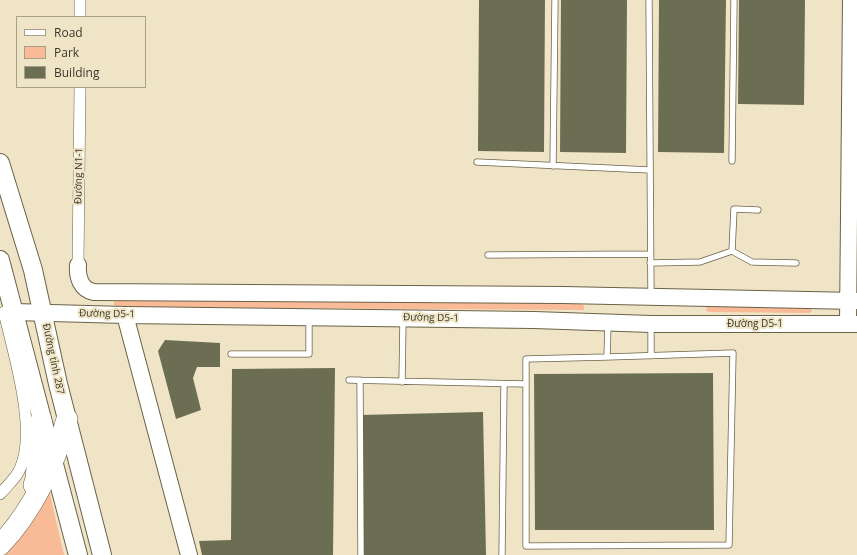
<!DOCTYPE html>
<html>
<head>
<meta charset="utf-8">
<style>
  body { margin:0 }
  #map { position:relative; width:857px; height:555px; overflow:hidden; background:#efe5c6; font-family:"Open Sans",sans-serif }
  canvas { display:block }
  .legend { position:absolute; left:16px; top:16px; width:130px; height:72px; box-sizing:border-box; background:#efe5c6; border:1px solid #a79f88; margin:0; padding:5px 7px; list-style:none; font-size:12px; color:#3a362a }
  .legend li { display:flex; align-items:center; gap:8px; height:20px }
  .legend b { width:20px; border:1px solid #a79f88 }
</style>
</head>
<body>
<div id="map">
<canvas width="857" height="555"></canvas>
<ul class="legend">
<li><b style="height:5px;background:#fff"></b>Road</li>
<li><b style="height:11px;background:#f9bb97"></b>Park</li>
<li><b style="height:11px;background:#6c6e53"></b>Building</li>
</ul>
</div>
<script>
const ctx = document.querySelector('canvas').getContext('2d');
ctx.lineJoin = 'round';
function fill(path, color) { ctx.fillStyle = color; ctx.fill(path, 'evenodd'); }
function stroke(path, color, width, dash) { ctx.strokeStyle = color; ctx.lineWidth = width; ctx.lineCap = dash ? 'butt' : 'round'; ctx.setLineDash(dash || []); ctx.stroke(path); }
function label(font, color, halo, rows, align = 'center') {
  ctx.font = font + ' "Open Sans",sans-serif'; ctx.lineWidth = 4; ctx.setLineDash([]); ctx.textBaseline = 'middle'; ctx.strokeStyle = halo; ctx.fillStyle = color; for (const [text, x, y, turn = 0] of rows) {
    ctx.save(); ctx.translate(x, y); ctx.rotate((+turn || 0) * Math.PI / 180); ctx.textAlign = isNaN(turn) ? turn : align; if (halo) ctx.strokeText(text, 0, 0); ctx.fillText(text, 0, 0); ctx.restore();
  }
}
fill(new Path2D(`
  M 114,300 L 580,303 L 584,306 L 584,310 L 581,310 L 117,307 L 114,305 Z
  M 707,305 L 809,306 L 812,311 L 809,313 L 709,312 L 706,310 Z
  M 48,486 L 64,555 L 0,555 Z`), '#f9bb97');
fill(new Path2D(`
  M 479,0 L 545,0 L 544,152 L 478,151 Z
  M 561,0 L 627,0 L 626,153 L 560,152 Z
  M 659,0 L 726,0 L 724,153 L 658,152 Z
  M 739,0 L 805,0 L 804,105 L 738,104 Z
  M 165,340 L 220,343 L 220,367 L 197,367 L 193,378 L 201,410 L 176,419 L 158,351 Z
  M 335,368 L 333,555 L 202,555 L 199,541 L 231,540 L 232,369 Z
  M 713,373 L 714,530 L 535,530 L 534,374 Z
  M 483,412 L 486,555 L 364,555 L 360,415 Z`), '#6c6e53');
const lane = new Path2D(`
  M 649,0 L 651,296
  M 732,161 L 734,0
  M 477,162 L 650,170
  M 553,166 L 555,0
  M 732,251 L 734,209 L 758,210
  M 488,255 L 650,254
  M 650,263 L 700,262 L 732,251 L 752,262 L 796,263
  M 651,326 L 651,356
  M 231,354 L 309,354 L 309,319
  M 607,357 L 733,353 L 729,545 L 526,546 L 526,359 L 607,357 L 608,324
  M 349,380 L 526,384
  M 360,380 L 361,555
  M 402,382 L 403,320
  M 502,555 L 504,384`);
const street = new Path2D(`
  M 80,17 L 80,0
  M 78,265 L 80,87
  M 0,494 C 6,487 15,479 19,471 C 39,433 13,352 4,312`);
const secondary = new Path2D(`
  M 78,265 C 77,277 81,290 94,292 L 563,295 L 857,301
  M 14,312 L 125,315 L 534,320 L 651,324 L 857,324
  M 125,315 L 189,555
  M 848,324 L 851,0`);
const primary = new Path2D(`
  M 0,163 L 33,270 L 58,384 L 102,555
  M 0,260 L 78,555`);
const highway = new Path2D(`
  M 34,485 L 36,479 L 41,420
  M 0,545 C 32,512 55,464 67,419`);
stroke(lane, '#6a6247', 7);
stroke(street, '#6a6247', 12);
stroke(secondary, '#6a6247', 18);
stroke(primary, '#6a6247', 20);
stroke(highway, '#6a6247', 22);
stroke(lane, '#fff', 5.5);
stroke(street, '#fff', 11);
stroke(secondary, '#fff', 16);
stroke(primary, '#fff', 18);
stroke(highway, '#fff', 21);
label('10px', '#3a362a', '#efe5c6', [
  ["Đường N1-1",79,176,-89],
  ["Đường D5-1",107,314,1],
  ["Đường D5-1",431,318,1],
  ["Đường D5-1",755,324],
  ["Đường tỉnh 287",53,359,78]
]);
</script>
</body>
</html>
